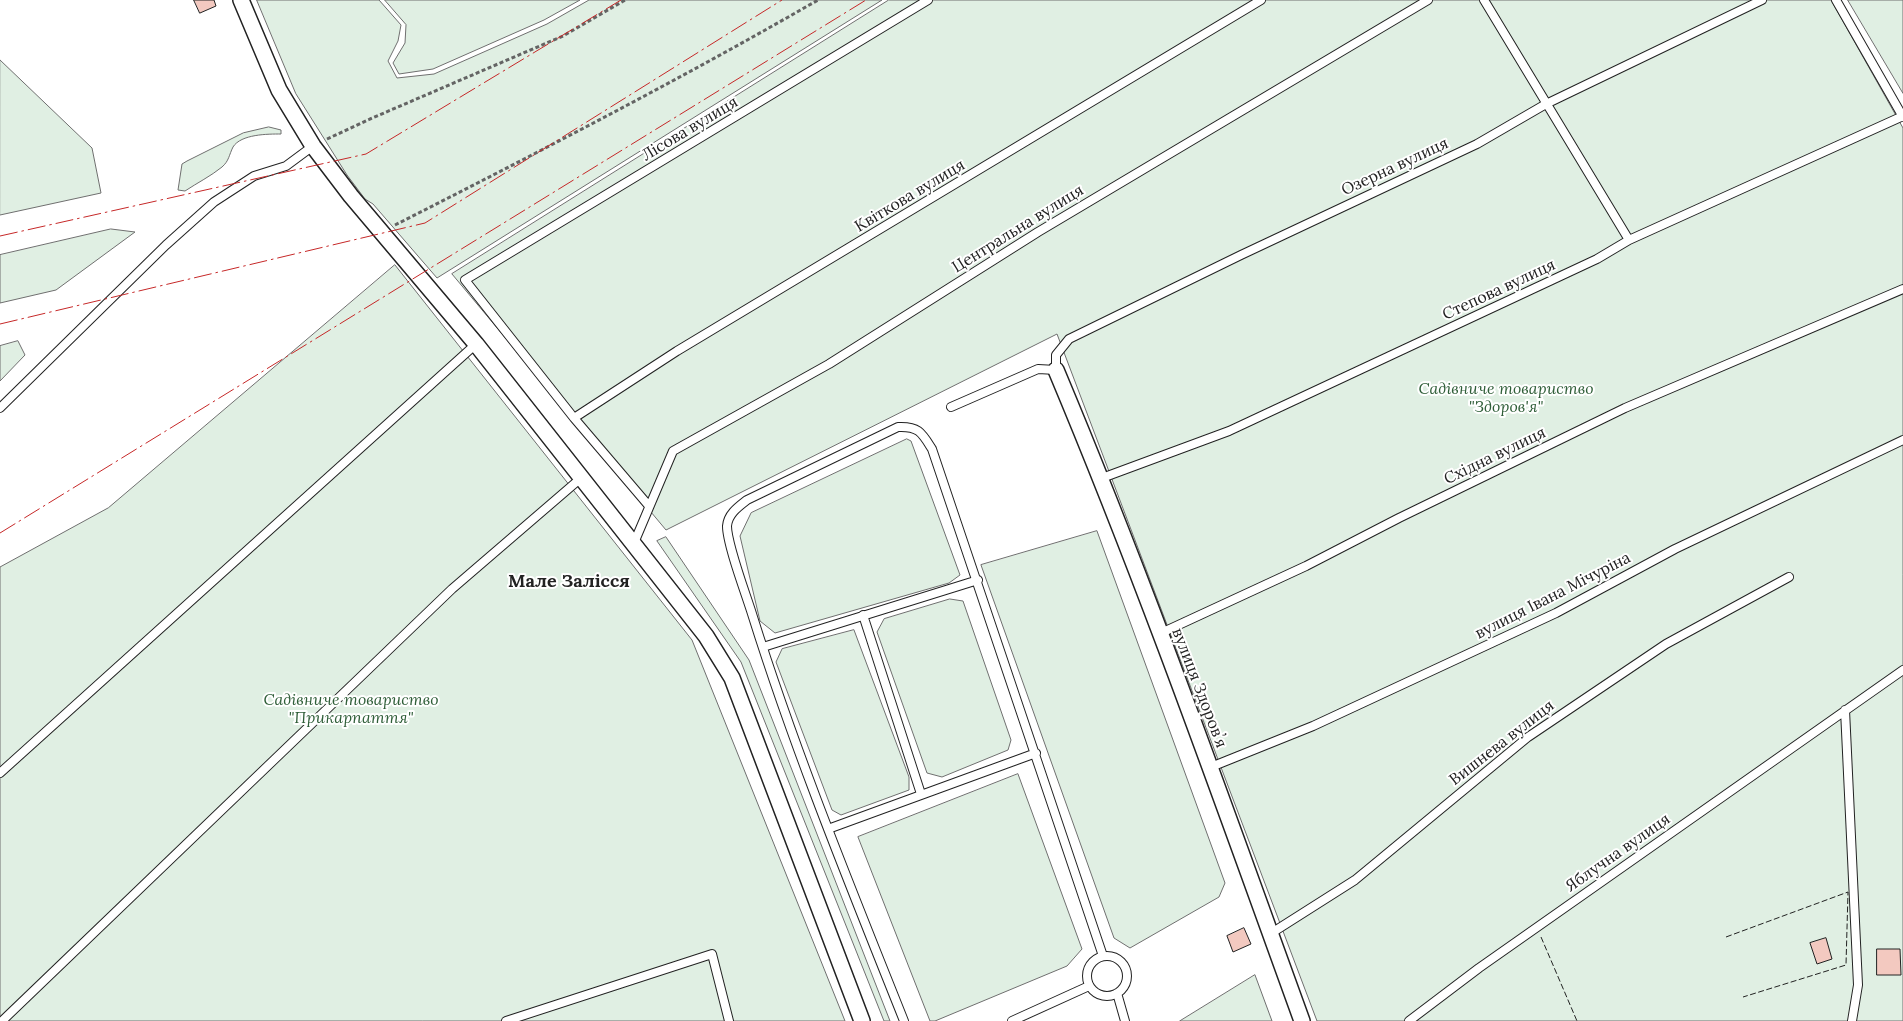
<!DOCTYPE html>
<html>
<head>
<meta charset="utf-8">
<style>
  body { margin:0 }
  canvas { display:block; background:#fff }
</style>
</head>
<body>
<canvas width="1903" height="1021"></canvas>
<script>
const ctx = document.querySelector('canvas').getContext('2d');
ctx.lineJoin = 'round';
function fill(path, color) { ctx.fillStyle = color; ctx.fill(path, 'evenodd'); }
function stroke(path, color, width, dash) { ctx.strokeStyle = color; ctx.lineWidth = width; ctx.lineCap = dash ? 'butt' : 'round'; ctx.setLineDash(dash || []); ctx.stroke(path); }
function label(font, color, halo, rows, align = 'center') {
  ctx.font = font + ' Lora,serif'; ctx.lineWidth = 4; ctx.setLineDash([]); ctx.textBaseline = 'middle'; ctx.strokeStyle = halo; ctx.fillStyle = color; for (const [text, x, y, turn = 0] of rows) {
    ctx.save(); ctx.translate(x, y); ctx.rotate((+turn || 0) * Math.PI / 180); ctx.textAlign = isNaN(turn) ? turn : align; if (halo) ctx.strokeText(text, 0, 0); ctx.fillText(text, 0, 0); ctx.restore();
  }
}
const green = new Path2D(`
  M 257,0 L 379,0 L 401,25 L 398,41 L 388,61 L 397,78 L 434,74 L 547,24 L 589,0 L 882,0 L 437,278 L 373,204 L 365,199 L 347,175 L 296,94 Z
  M 385,0 L 580,0 L 544,20 L 433,69 L 399,74 L 393,63 L 405,43 L 406,25 Z
  M 889,0 L 1831,0 L 1903,128 L 1903,1021 L 1317,1021 L 1057,334 L 666,530 L 452,274 Z
  M 1848,0 L 1903,0 L 1903,93 Z
  M 0,60 L 92,148 L 101,193 L 0,215 Z
  M 269,127 L 281,130 L 281,134 C 268,134 241,134 233,147 C 229,155 229,161 222,167 C 211,176 197,183 185,191 L 178,190 L 182,164 L 187,161 L 243,133 Z
  M 111,229 L 135,232 L 56,290 L 0,303 L 0,255 Z
  M 395,265 L 692,640 L 845,1021 L 0,1021 L 0,567 L 108,508 Z
  M 18,341 L 25,355 L 0,381 L 0,346 Z
  M 907,439 L 911,441 L 960,575 L 949,583 L 775,633 L 760,621 L 740,536 L 751,513 Z
  M 1097,531 L 1225,883 L 1219,897 L 1130,948 L 1114,938 L 981,565 Z
  M 666,537 L 749,660 L 890,1021 L 884,1021 L 741,662 L 657,541 Z
  M 950,599 L 963,601 L 1011,740 L 1008,750 L 942,777 L 927,773 L 877,632 L 884,619 Z
  M 854,630 L 909,777 L 909,790 L 841,815 L 832,810 L 776,662 L 782,649 Z
  M 1018,774 L 1082,949 L 1067,966 L 935,1021 L 930,1021 L 858,837 Z
  M 1255,975 L 1272,1021 L 1180,1021 Z`);
fill(green, '#e0efe3');
stroke(green, '#6f6f6f', 1);
const building = new Path2D(`
  M 194,0 L 214,0 L 216,6 L 200,13 Z
  M 1244,928 L 1251,944 L 1233,952 L 1227,936 Z
  M 1826,938 L 1832,959 L 1817,964 L 1810,943 Z
  M 1877,949 L 1900,949 L 1901,975 L 1877,975 Z`);
fill(building, '#f3c9c0');
stroke(building, '#222', 1);
const lane = new Path2D(`
  M 1484,0 L 1629,240
  M 1836,0 L 1903,117
  M 951,407 L 1038,369 L 1056,370 L 1056,355 L 1069,339 L 1241,255 L 1477,144 L 1546,104 L 1762,0
  M 0,408 L 166,245 L 214,202 L 254,176 L 286,166 L 313,146
  M 574,418 L 677,351 L 1261,0
  M 1102,478 L 1229,431 L 1597,259 L 1629,240 L 1903,116
  M 649,506 L 574,418 L 465,280 L 928,0
  M 634,543 L 673,451 L 829,364 L 1038,232 L 1428,0
  M 863,615 L 921,794
  M 1159,634 L 1306,566 L 1399,518 L 1625,408 L 1903,289
  M 763,647 L 978,580
  M 1845,710 L 1858,985 L 1852,1021
  M 1211,767 L 1313,726 L 1556,613 L 1675,549 L 1903,440
  M 0,773 L 476,344
  M 828,829 L 1036,753
  M 1270,934 L 1355,880 L 1528,737 L 1666,644 L 1789,577
  M1087 976a20 20 0 1 1 40 0a20 20 0 1 1-40 0Z
  M 1117,993 L 1125,1021
  M 2,1021 L 452,589 L 581,478
  M 506,1021 L 712,954 L 729,1021
  M 904,1021 C 851,888 796,754 753,617 C 747,597 727,545 727,526 C 728,514 738,507 747,500 L 898,427 C 919,426 922,433 932,449 L 1103,956
  M 1012,1021 L 1089,986
  M 1409,1021 L 1479,968 L 1903,670`);
const street = new Path2D(`
  M 241,0 L 279,90 L 313,146 L 351,196 L 476,344 L 706,636 L 732,678 L 862,1021
  M 1056,370 C 1146,584 1223,803 1302,1021`);
stroke(lane, '#222', 10);
stroke(street, '#222', 18);
stroke(new Path2D(`
  M 327,139 L 370,119 L 563,36 L 625,0
  M 395,225 C 537,153 679,80 818,0`), '#646464', 3, [4, 2.5]);
stroke(lane, '#fff', 8);
stroke(street, '#fff', 15);
stroke(new Path2D(`
  M 1541,937 L 1577,1021
  M 1726,937 L 1848,892 L 1846,965 L 1743,997`), '#222', 1, [6, 2.5]);
stroke(new Path2D(`
  M 0,236 L 366,154 L 621,0
  M 0,324 L 425,223 L 782,0
  M 0,533 L 866,0`), '#c62828', 1, [18, 4, 2.5, 4]);
label('16px', '#222', '#fff', [
  ["Лісова вулиця",690,129,-31],
  ["Озерна вулиця",1395,167,-25],
  ["Квіткова вулиця",910,196,-31],
  ["Центральна вулиця",1018,229,-32],
  ["Степова вулиця",1499,290,-25],
  ["Східна вулиця",1495,456,-26],
  ["вулиця Івана Мічуріна",1553,596,-27],
  ["вулиця Здоровʼя",1199,688,69],
  ["Вишнева вулиця",1502,743,-38],
  ["Яблучна вулиця",1618,853,-35]
]);
label('italic 16px', '#2f5e38', '#fff', [
  ["Садівниче товариство",1506,389],
  ["\"Здоров'я\"",1506,407],
  ["Садівниче товариство",351,700],
  ["\"Прикарпаття\"",351,718]
]);
label('bold 18px', '#222', '#fff', [
  ["Мале Залісся",569,582]
]);
</script>
</body>
</html>
